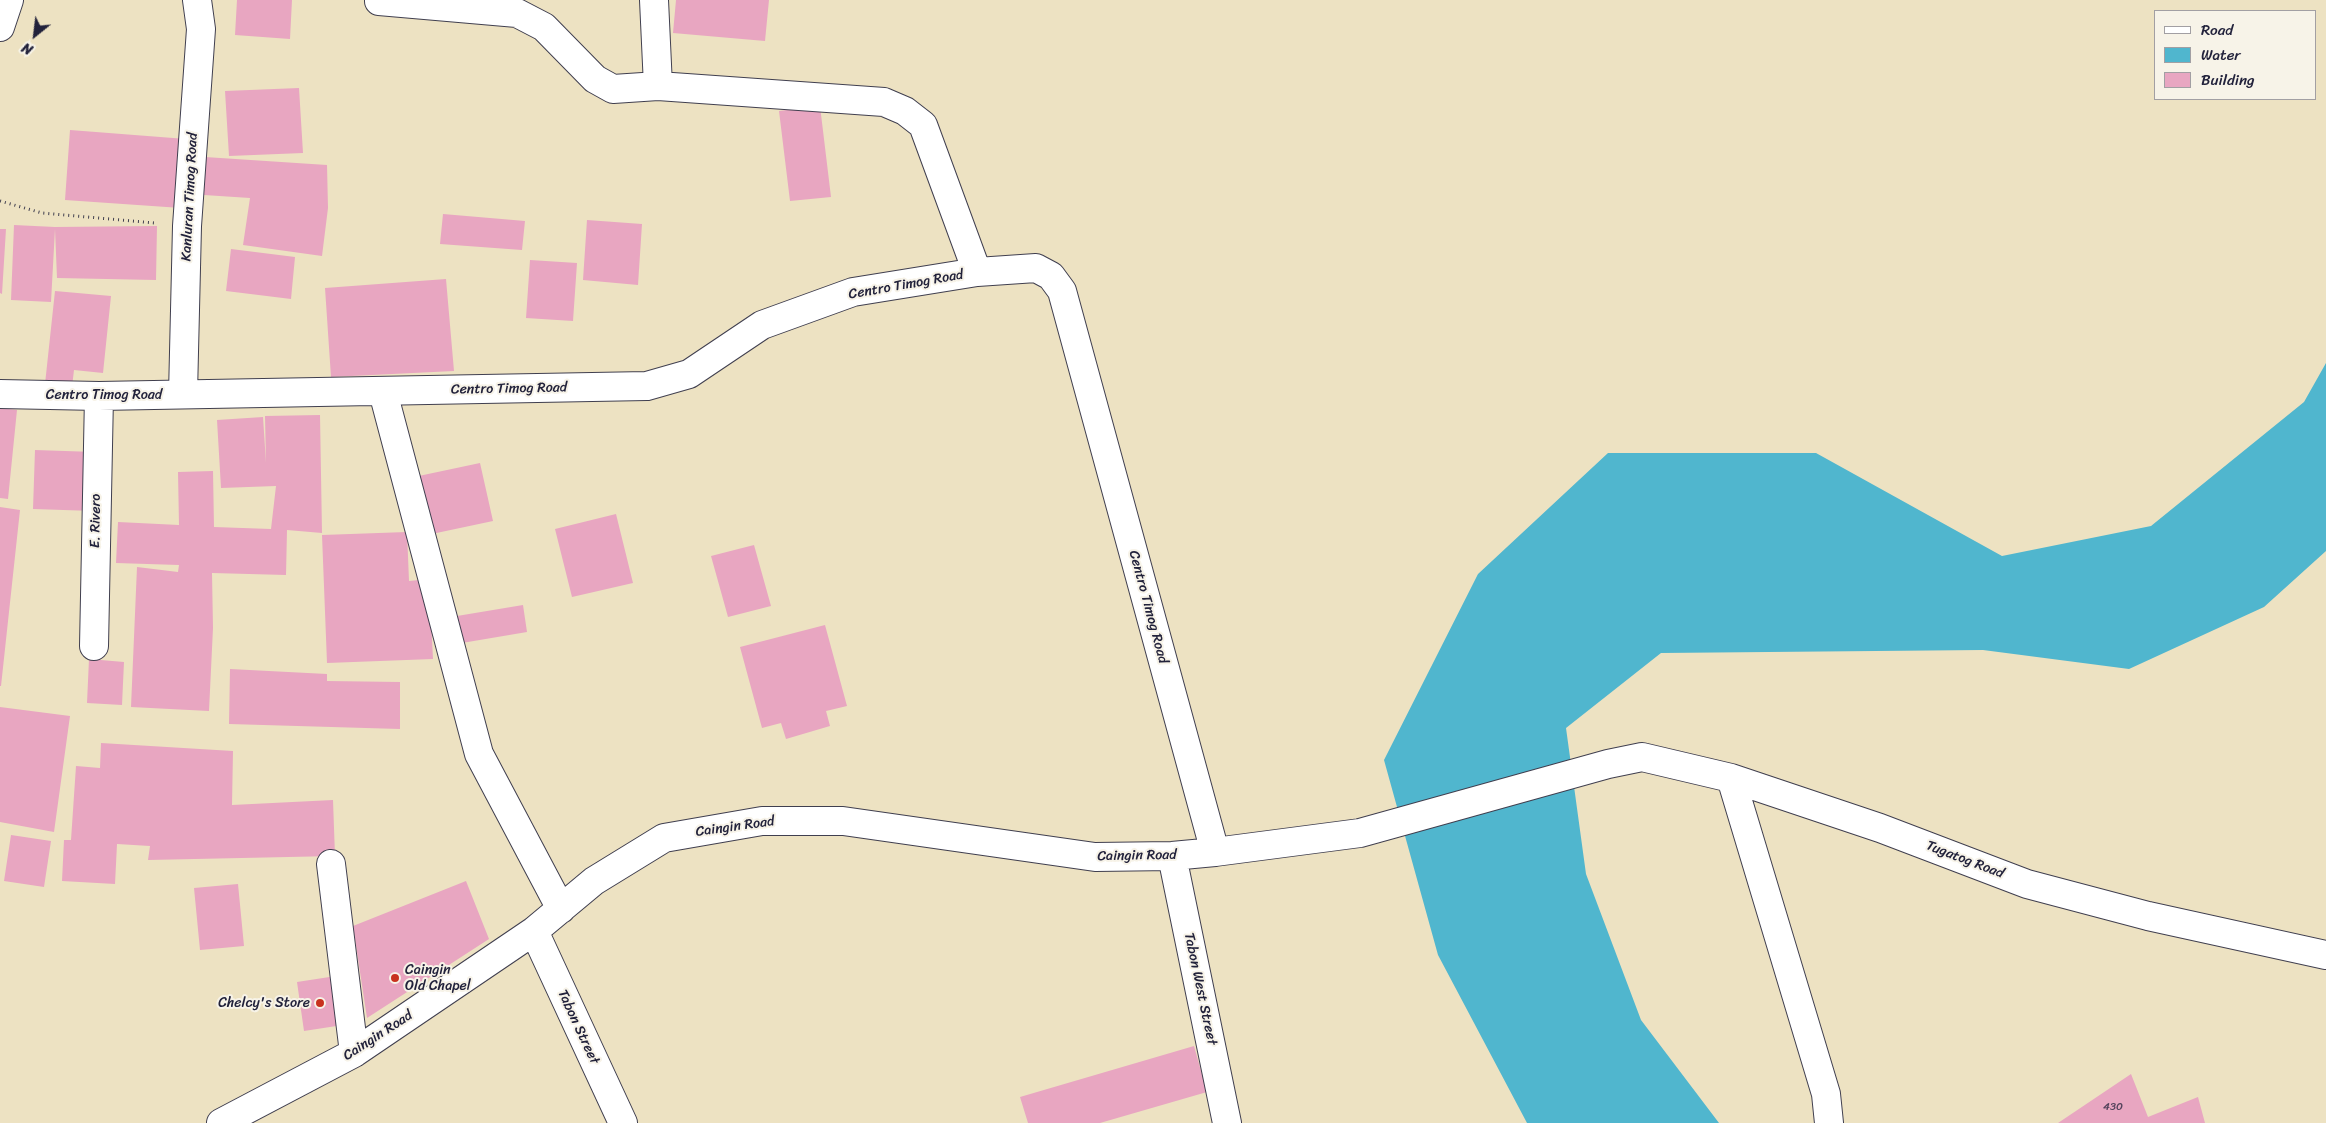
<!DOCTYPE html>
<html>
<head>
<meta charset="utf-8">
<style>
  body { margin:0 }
  #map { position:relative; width:2326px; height:1123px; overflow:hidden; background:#ede2c2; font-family:Sriracha,sans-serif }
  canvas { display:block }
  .legend { position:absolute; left:2154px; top:10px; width:162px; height:90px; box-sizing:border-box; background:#f7f3e8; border:1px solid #a29fa3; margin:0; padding:6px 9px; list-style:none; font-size:15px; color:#22223b }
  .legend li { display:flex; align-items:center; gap:10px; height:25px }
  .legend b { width:25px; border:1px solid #a29fa3 }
  .north { position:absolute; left:10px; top:10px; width:50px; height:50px; -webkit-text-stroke:4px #f7f3e8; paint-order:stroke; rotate:209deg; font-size:14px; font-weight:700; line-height:20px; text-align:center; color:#22223b }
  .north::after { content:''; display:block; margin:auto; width:18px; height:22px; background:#22223b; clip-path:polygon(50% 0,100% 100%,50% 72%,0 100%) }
</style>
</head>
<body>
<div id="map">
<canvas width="2326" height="1123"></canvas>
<ul class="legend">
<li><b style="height:6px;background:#fff"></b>Road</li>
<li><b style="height:14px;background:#50b6ce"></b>Water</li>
<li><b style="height:14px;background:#e8a6c1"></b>Building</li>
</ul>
<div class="north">N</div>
</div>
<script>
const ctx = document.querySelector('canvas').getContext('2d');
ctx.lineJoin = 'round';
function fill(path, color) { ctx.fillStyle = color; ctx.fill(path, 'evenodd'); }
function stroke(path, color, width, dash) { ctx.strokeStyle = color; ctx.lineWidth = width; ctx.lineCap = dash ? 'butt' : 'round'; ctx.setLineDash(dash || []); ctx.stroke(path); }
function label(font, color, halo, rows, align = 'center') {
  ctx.font = font + ' Sriracha,sans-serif'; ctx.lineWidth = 4; ctx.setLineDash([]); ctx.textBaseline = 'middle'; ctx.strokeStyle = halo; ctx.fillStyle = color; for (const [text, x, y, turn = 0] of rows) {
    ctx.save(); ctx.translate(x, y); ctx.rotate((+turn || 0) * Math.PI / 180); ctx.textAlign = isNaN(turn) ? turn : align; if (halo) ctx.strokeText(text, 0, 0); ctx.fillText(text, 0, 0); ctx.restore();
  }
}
fill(new Path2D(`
  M 2326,363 L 2326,551 L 2264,607 L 2129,669 L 1983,650 L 1661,653 L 1566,728 L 1586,874 L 1641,1020 L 1719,1123 L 1527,1123 L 1438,955 L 1384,760 L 1478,574 L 1608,453 L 1816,453 L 2002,556 L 2151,526 L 2304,402 Z`), '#50b6ce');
fill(new Path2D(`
  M 237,0 L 292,0 L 290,39 L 235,35 Z
  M 676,0 L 769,0 L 765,41 L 673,33 Z
  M 299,88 L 303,153 L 229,156 L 225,91 Z
  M 820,106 L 831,197 L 790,201 L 779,111 Z
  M 70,130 L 186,139 L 181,208 L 65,200 Z
  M 205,157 L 327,165 L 328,208 L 322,256 L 243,245 L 250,198 L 204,195 Z
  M 443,214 L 525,221 L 522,250 L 440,244 Z
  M 587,220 L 642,224 L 638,285 L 583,280 Z
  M 14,225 L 55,227 L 157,226 L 156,280 L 57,278 L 55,229 L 51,302 L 11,300 Z
  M 0,229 L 6,229 L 2,294 L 0,293 Z
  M 231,249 L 295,257 L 291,299 L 226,291 Z
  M 530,260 L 577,263 L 573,321 L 526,318 Z
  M 446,279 L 454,371 L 331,377 L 325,288 Z
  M 55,291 L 111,296 L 103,373 L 74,370 L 72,387 L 45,384 Z
  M 0,408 L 17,410 L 8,499 L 0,498 Z
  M 320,415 L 322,533 L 287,530 L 286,575 L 212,573 L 213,628 L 209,711 L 131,707 L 137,567 L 178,572 L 179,565 L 116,563 L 118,522 L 179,525 L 178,472 L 213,471 L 214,527 L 271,529 L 276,486 L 221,488 L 217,420 L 263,417 L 266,463 L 265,416 Z
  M 35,450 L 95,452 L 94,511 L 33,509 Z
  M 480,463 L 493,521 L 427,535 L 414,477 Z
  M 0,507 L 20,510 L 1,686 L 0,686 Z
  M 616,514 L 633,583 L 572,597 L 555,529 Z
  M 407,532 L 409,581 L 429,579 L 433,659 L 327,663 L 322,535 Z
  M 754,545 L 771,606 L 728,617 L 711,556 Z
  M 523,605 L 527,632 L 456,644 L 451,617 Z
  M 825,625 L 847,706 L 826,711 L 830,726 L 786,739 L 781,723 L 762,728 L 740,647 Z
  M 89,659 L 124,662 L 122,705 L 87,703 Z
  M 230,669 L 327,674 L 327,681 L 400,682 L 400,729 L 229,724 Z
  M 0,707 L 70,716 L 54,832 L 0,822 Z
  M 101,743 L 233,751 L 232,805 L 333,800 L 335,856 L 148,860 L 150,846 L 117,844 L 115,884 L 62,881 L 64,840 L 71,840 L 76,766 L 100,768 Z
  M 11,835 L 51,841 L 44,887 L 4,881 Z
  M 466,881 L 489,939 L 367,1018 L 353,926 Z
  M 238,884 L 244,946 L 200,950 L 194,888 Z
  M 336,976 L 343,1025 L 304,1031 L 297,982 Z
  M 1194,1046 L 1207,1092 L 1100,1123 L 1028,1123 L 1020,1097 Z
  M 2131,1074 L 2148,1117 L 2198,1097 L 2205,1123 L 2058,1123 Z`), '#e8a6c1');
const minor = new Path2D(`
  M 654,0 L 658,86
  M 379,1 L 517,13 L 544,27 L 595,79 L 613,89 L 658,86 L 884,102 L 905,111 L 923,125 L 977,272
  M 0,27 L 9,0
  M 383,392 L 479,754 L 561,909
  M 0,394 L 99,396 L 647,386 L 689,374 L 762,325 L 853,292 L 977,272 L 1036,268 L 1051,276 L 1062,291 L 1215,852
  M 183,394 L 187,226 L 201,29 L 197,0
  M 94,646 L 99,396
  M 1731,778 L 1826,1094 L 1829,1123
  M 1172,856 L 1227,1123
  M 331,864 L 354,1053
  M 534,931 L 623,1123
  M 221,1123 L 354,1053 L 534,931 L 594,881 L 664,838 L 762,821 L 843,821 L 1095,857 L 1172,856 L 1215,852 L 1360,833 L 1608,764 L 1642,757 L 1731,778 L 1880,828 L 2027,884 L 2148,916 L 2326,955`);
stroke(minor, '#403f4f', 30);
stroke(new Path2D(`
  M 0,201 L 42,213 L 155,223`), '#403f4f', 3, [1, 4]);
stroke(minor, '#fff', 28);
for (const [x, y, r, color] of [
  [395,978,5,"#c8321e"],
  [320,1003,5,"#c8321e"]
]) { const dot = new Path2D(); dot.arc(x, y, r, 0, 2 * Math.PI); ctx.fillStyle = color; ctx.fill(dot); stroke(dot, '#f7f3e8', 2); }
label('11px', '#54435c', null, [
  ["430",2113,1107]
]);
label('14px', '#22223b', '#f7f3e8', [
  ["Kanluran Timog Road",190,197,-87],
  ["Centro Timog Road",906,285,-10],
  ["Centro Timog Road",509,389,-1],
  ["Centro Timog Road",104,395],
  ["E. Rivero",96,521,-89],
  ["Centro Timog Road",1148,607,75],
  ["Caingin Road",735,827,-8],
  ["Caingin Road",1137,856,-1],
  ["Tugatog Road",1965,860,21],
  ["Tabon West Street",1200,989,78],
  ["Tabon Street",578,1027,65],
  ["Caingin Road",378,1036,-33]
]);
label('14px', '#22223b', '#f7f3e8', [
  ["Caingin",405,970],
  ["Old Chapel",405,986],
  ["Chelcy's Store",310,1003,"right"]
], 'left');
</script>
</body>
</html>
